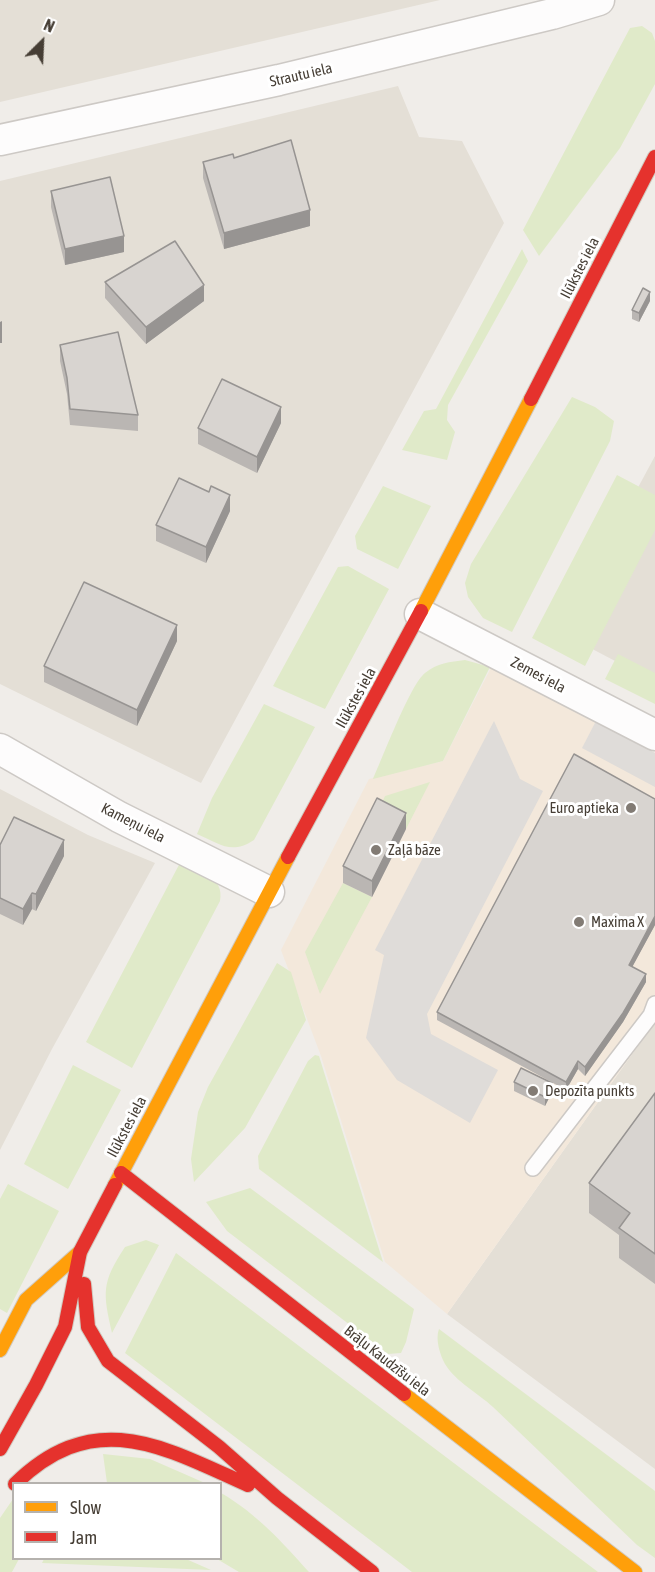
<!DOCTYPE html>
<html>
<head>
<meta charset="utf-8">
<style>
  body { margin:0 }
  #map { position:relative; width:655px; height:1572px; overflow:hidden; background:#f0ede9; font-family:"Asap Condensed",sans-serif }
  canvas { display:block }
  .legend { position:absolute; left:12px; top:1482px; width:210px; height:78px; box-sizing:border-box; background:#fff; border:2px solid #b5b2ae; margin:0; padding:8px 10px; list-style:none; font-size:18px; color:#463e35 }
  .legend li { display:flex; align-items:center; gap:12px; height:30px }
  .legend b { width:30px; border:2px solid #b5b2ae }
  .north { position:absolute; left:12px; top:12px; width:60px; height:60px; -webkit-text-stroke:4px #fff; paint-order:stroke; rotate:24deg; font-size:16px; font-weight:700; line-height:24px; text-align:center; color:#463e35 }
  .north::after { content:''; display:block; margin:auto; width:21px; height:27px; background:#463e35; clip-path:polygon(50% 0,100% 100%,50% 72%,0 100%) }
</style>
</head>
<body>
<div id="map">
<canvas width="655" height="1572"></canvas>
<ul class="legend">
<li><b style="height:8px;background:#ff9f0a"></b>Slow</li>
<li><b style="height:8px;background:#e5322d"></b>Jam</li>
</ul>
<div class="north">N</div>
</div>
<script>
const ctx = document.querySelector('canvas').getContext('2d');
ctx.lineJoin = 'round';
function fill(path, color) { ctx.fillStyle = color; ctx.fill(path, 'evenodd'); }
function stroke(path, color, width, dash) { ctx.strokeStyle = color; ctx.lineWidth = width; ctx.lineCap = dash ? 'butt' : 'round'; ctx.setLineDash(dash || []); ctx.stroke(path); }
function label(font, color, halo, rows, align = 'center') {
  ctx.font = font + ' "Asap Condensed",sans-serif'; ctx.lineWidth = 6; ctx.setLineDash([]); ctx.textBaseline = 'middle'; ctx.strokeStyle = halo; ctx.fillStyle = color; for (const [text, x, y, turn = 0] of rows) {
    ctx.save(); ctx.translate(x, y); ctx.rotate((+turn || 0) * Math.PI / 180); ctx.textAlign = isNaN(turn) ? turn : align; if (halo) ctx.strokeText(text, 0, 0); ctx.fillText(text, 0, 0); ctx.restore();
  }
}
fill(new Path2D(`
  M 0,0 L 440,0 L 0,102 Z
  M 398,86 L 419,137 L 462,141 L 504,223 L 201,783 L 0,684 L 0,181 Z
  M 655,456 L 655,682 L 560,632 Z
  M 0,789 L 88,835 L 155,863 L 52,1049 L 0,1150 Z
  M 655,1022 L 655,1469 L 447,1314 Z`), '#e4dfd6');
fill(new Path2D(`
  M 494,662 L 655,753 L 655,1022 L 447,1314 L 385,1262 L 321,1056 L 281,950 L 369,779 L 443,761 Z`), '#f3e8db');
fill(new Path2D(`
  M 642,26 L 652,33 L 655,41 L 655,84 L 620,148 L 539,256 L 523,230 L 630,28 Z
  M 522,249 L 528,261 L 448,405 L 447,420 L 455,432 L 447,460 L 402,450 L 424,411 L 436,409 Z
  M 572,397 L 595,407 L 614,421 L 610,441 L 512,632 L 483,618 L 468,597 L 465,583 L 471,564 Z
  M 617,475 L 655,495 L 655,530 L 585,666 L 532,638 Z
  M 383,486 L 431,506 L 398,569 L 357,549 L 355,536 Z
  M 348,566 L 389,589 L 325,709 L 273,686 L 338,567 Z
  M 618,654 L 655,673 L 655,704 L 605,679 Z
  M 465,660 L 490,667 L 443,761 L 373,779 C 383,757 410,685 425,673 C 437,663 450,662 465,660 Z
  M 264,704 L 315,727 L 254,840 C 231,855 220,844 197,834 L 212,798 Z
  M 430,782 L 406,829 L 377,814 L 385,796 Z
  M 181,861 C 199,870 225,877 220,901 L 132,1068 L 86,1042 Z
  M 343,883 L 372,897 L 320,994 L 305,952 Z
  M 277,963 L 291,972 L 306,1020 L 245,1128 L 194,1182 L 191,1159 L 198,1112 L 208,1087 Z
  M 315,1055 L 319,1056 L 383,1262 L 259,1169 L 258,1156 L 308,1061 Z
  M 73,1065 L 121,1090 L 68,1189 L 24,1164 Z
  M 8,1184 L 59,1211 L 7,1313 L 0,1309 L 0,1199 Z
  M 250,1188 L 414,1309 L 406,1342 L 401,1353 L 388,1354 L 227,1231 L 206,1202 Z
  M 146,1240 L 159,1245 L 112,1333 C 103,1293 101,1283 125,1247 Z
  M 176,1253 L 598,1572 L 412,1572 L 125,1353 Z
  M 439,1329 L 655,1491 L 655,1558 L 637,1545 C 589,1499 541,1453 493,1407 C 478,1393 456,1382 445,1364 C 440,1355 435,1339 439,1329 Z
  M 103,1454 L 150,1459 L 205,1483 L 107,1483 Z
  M 221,1493 C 256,1513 282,1542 309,1572 L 239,1572 L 217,1559 L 220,1558 Z
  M 13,1499 L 14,1558 L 19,1559 L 12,1572 L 0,1572 L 0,1518 Z
  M 44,1559 L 186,1559 L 211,1570 L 42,1563 Z`), '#e0eac9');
fill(new Path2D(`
  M 494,721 L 520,779 L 543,791 L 427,1014 L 431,1034 L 498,1070 L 470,1123 L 397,1080 L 366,1038 L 384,955 L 375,950 Z
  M 596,721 L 655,753 L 655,787 L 582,748 Z`), '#dfdcd9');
const lane = new Path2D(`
  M 533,1168 L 651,1015 L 655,1004`);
const street = new Path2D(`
  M 0,140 L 279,80 L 552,14 L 599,0
  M 420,614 L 655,735
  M 0,749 L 119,817 L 269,892`);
const slow = new Path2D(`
  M 421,611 L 531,399
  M 115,1185 L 288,857
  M 0,1350 L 26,1300 L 80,1252
  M 404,1394 L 635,1572`);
const jam = new Path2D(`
  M 531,399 L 655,157
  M 288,857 L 421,611
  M 121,1173 L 404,1394
  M 84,1284 L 88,1327 L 108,1361 L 219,1447 L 277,1498 L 372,1572
  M 0,1449 L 36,1385 L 65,1327 L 80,1252 L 115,1185
  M 15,1484 C 95,1406 163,1447 248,1485`);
stroke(lane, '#cdc9c5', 18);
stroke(street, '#cdc9c5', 33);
stroke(slow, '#d0cac0', 16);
stroke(jam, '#d0cac0', 16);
stroke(lane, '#fdfcfc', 15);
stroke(street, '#fdfcfc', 30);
stroke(slow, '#ff9f0a', 14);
stroke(jam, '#e5322d', 14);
fill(new Path2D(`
  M 234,158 L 310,226 L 224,249 L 203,178 L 203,162 Z
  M 51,191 L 124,252 L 65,265 L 51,207 Z
  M 105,282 L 204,301 L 146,344 L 105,298 Z
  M 650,301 L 639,322 L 632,319 L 632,310 Z
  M 60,345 L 138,415 L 138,431 L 70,425 L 67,394 L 60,361 Z
  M 281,423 L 257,473 L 198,444 L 198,428 Z
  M 230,511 L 206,563 L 156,541 L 156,525 Z
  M 177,641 L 137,726 L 44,682 L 44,666 Z
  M 655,799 L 655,925 L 632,967 L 646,982 L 623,1022 L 585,1076 L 578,1069 L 566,1090 L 437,1020 L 437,1012 Z
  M 406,829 L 372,897 L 343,883 L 343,866 Z
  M 0,845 L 64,856 L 36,911 L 32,909 L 23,925 L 0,914 Z
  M 514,1082 L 552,1092 L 545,1106 L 514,1091 Z
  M 655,1093 L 655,1284 L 619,1258 L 619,1235 L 589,1213 L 589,1183 Z`), '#bab6b3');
fill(new Path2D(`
  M 310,210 L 310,226 L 224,249 L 224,233 Z
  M 124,236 L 124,252 L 65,265 L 65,249 Z
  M 204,285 L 204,301 L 146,344 L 146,327 Z
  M 650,292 L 650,301 L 639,322 L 639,313 Z
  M 2,321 L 2,343 L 0,343 L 0,322 Z
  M 281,407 L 281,423 L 257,473 L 257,457 Z
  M 230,495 L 230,511 L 206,563 L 206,547 Z
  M 177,625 L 177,641 L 137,726 L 137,710 Z
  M 406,813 L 406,829 L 372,897 L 372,881 Z
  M 64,840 L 64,856 L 36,911 L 36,894 Z
  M 32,893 L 32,909 L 23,925 L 23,909 Z
  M 655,916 L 655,925 L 629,973 L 629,965 Z
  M 646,974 L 646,982 L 623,1022 L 585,1076 L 585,1067 Z
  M 578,1061 L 578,1069 L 566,1090 L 566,1082 Z
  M 552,1083 L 552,1092 L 545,1106 L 545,1097 Z`), '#979492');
const building = new Path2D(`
  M 291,140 L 310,210 L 224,233 L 203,162 L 233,154 L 234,158 Z
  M 110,177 L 124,236 L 65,249 L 51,191 Z
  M 175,241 L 204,285 L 146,327 L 105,282 Z
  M 643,288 L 650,292 L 639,313 L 632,310 Z
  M 118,332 L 138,415 L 70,409 L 67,378 L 60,345 Z
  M 222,379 L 281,407 L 257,457 L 198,428 Z
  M 179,478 L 209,492 L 211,486 L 230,495 L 206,547 L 156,525 Z
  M 84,582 L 177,625 L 137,710 L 44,666 Z
  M 574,754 L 655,799 L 655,916 L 629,965 L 646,974 L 623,1013 L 585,1067 L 578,1061 L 566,1082 L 437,1012 Z
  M 377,798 L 406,813 L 372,881 L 343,866 Z
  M 14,817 L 64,840 L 36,894 L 32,893 L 23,909 L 0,898 L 0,845 Z
  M 521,1068 L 552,1083 L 545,1097 L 514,1082 Z
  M 655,1093 L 655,1254 L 619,1228 L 630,1213 L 589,1183 Z`);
fill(building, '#d8d4d0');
stroke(building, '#979492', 1.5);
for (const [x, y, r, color] of [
  [631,808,6,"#827b74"],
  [376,850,6,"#827b74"],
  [579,922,6,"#827b74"],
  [533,1091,6,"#827b74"]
]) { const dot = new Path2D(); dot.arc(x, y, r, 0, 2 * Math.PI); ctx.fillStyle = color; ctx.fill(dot); stroke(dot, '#fff', 2); }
label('15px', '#463e35', '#fff', [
  ["Strautu iela",301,75,-13],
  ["Ilūkstes iela",580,268,-63],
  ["Zemes iela",538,675,28],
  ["Ilūkstes iela",356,698,-61],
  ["Kameņu iela",133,823,27],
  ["Ilūkstes iela",127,1127,-62],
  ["Brāļu Kaudzīšu iela",387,1361,38]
]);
label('15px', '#463e35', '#fff', [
  ["Euro aptieka",619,808,"right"],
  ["Zaļā bāze",388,850],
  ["Maxima X",591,922],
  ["Depozīta punkts",545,1091]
], 'left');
</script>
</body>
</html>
